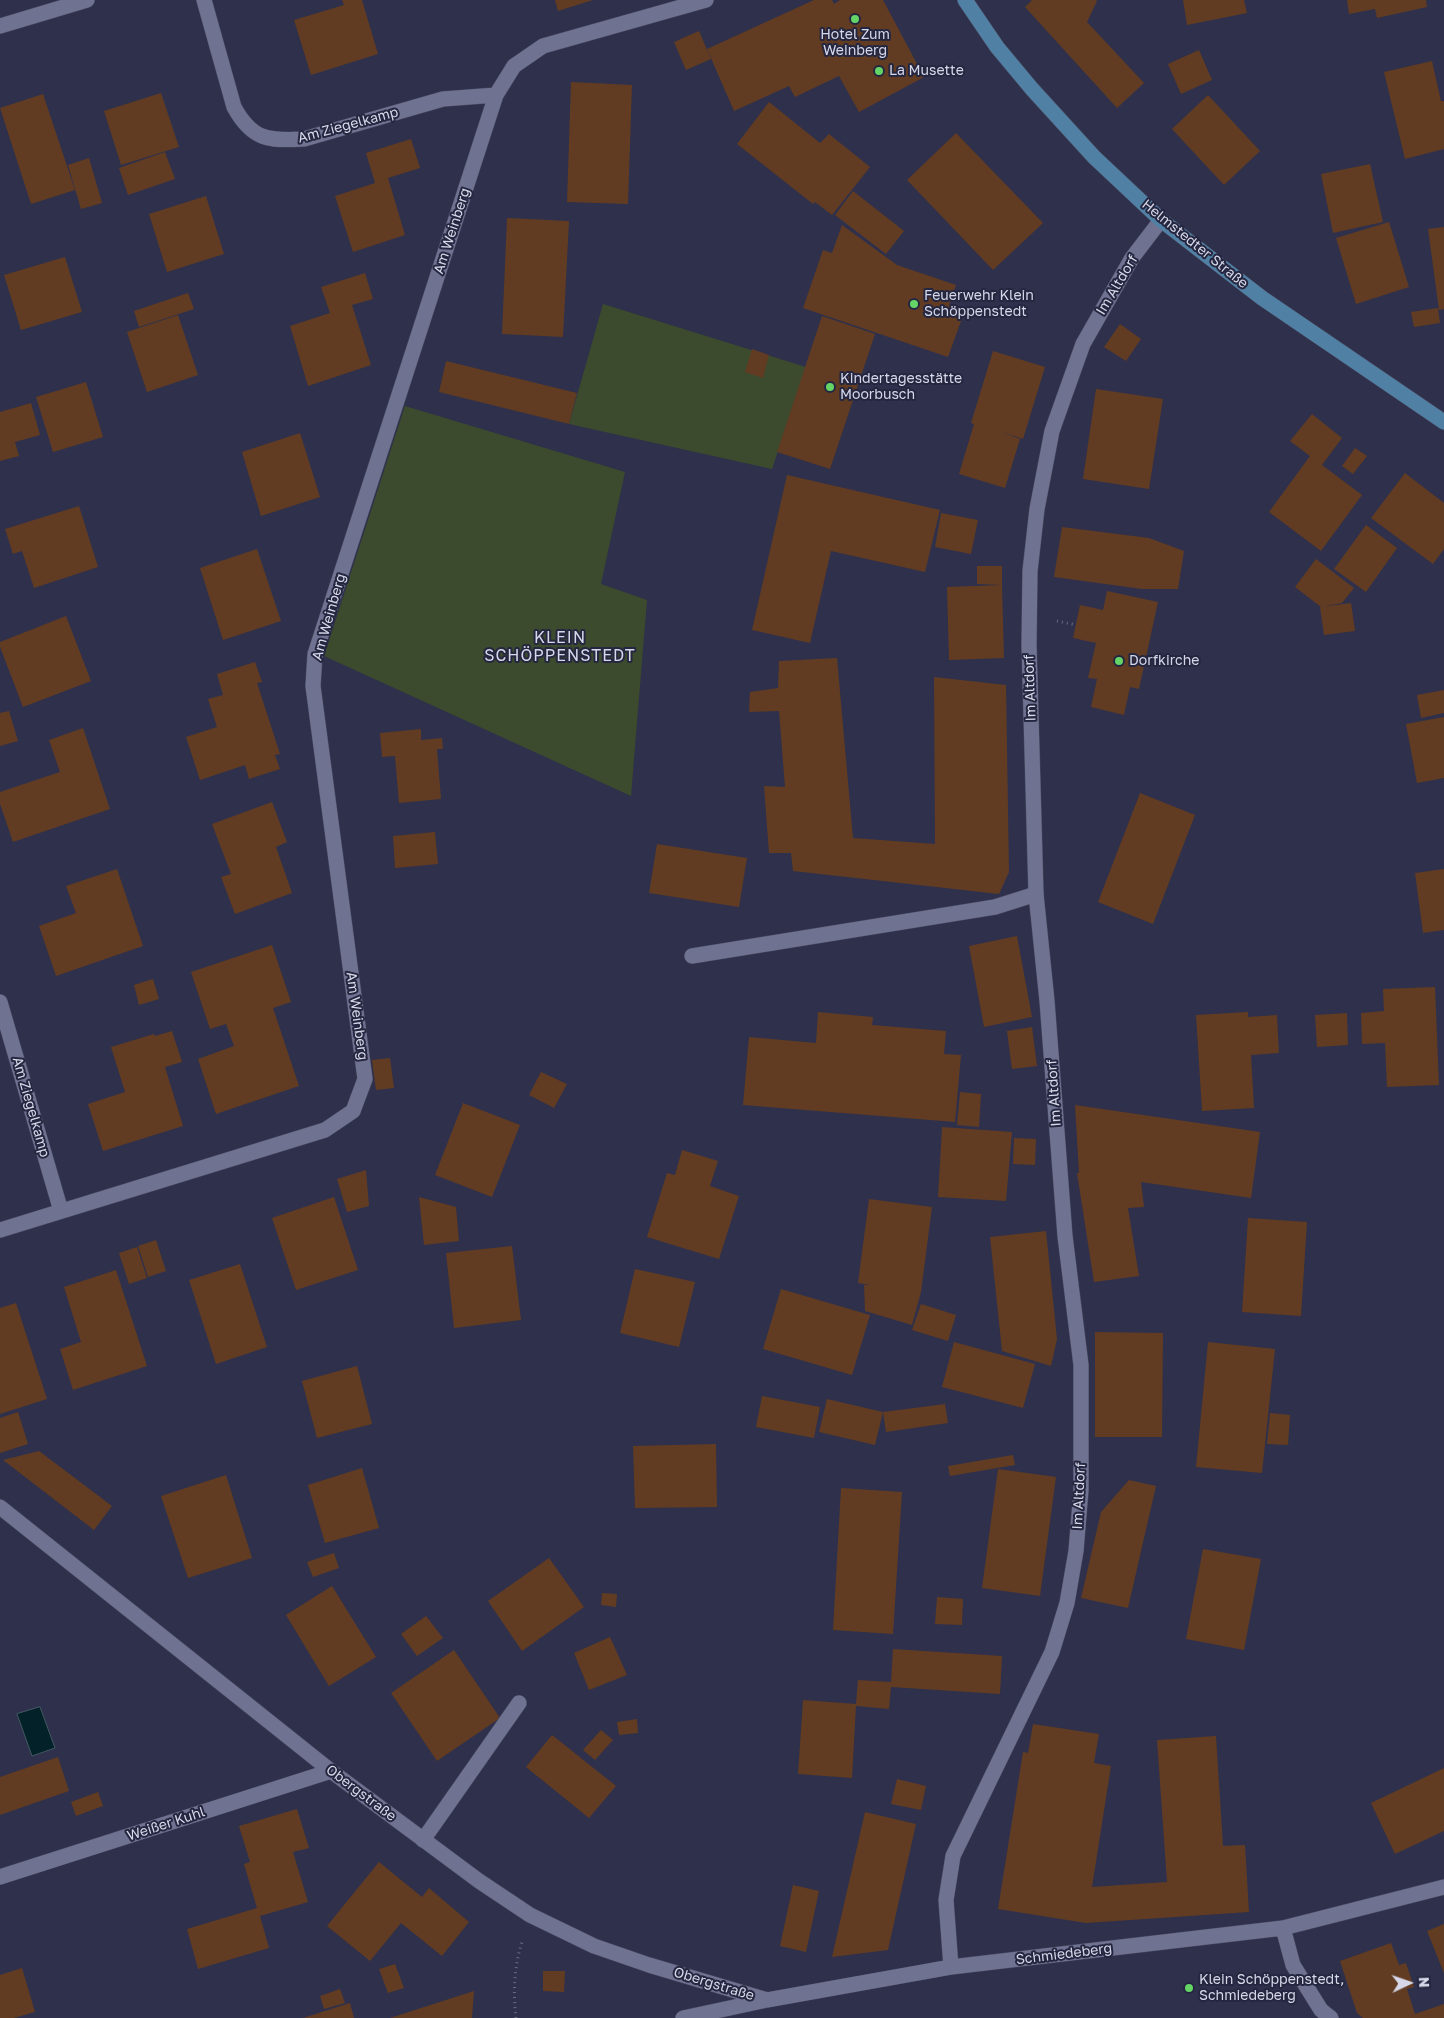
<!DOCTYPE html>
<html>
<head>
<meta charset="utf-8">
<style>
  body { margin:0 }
  #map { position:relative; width:1444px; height:2018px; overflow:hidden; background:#2f304b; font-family:"Golos Text",sans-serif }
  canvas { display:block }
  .north { position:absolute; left:1384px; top:1958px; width:50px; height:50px; -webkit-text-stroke:4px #252640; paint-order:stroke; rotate:87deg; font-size:14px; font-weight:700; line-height:20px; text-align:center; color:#d6d8e9 }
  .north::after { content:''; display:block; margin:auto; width:18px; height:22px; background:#d6d8e9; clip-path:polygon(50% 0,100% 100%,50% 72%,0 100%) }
</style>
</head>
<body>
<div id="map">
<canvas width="1444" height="2018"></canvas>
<div class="north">N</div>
</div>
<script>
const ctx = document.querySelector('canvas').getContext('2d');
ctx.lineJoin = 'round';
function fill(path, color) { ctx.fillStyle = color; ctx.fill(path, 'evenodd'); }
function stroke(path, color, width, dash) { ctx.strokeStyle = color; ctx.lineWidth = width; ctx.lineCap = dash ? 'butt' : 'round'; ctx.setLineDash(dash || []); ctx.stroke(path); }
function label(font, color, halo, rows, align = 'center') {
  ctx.font = font + ' "Golos Text",sans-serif'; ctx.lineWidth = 4; ctx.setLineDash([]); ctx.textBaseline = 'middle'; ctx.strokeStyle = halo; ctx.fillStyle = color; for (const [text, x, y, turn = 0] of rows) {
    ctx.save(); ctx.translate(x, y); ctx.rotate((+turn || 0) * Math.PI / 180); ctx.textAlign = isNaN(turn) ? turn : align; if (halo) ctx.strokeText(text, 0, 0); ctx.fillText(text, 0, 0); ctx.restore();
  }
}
fill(new Path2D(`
  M 603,304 L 806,367 L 772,469 L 569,424 Z
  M 405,406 L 625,472 L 601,584 L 647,600 L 631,796 L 324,656 Z`), '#3c4b2d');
const water = new Path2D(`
  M 40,1707 L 55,1748 L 32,1756 L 17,1714 Z`);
fill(water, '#022128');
stroke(water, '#425862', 1);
fill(new Path2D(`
  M 342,0 L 362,0 L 378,54 L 311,75 L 294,20 L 344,5 Z
  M 555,0 L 593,0 L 558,11 Z
  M 814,0 L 832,0 L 834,4 L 840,0 L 883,0 L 924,77 L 859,112 L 839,76 L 795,97 L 789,86 L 734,111 L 707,49 Z
  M 1032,0 L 1096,0 L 1097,1 L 1087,22 L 1144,83 L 1117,108 L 1025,7 Z
  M 1183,0 L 1244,0 L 1247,13 L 1187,25 Z
  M 1347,0 L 1426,0 L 1427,7 L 1377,18 L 1375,9 L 1349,14 Z
  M 699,31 L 711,59 L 686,70 L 674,42 Z
  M 1199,50 L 1212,80 L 1181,94 L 1168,64 Z
  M 1432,61 L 1441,101 L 1444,101 L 1444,149 L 1405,159 L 1384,72 Z
  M 571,82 L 632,85 L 628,204 L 567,202 Z
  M 161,93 L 179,147 L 121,165 L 104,111 Z
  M 43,94 L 75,190 L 31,204 L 0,108 Z
  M 1208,95 L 1260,151 L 1224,185 L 1172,129 Z
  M 769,102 L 820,143 L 829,134 L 870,167 L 832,215 L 815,202 L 813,204 L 737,144 Z
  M 956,133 L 1043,223 L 993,270 L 907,180 Z
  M 411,139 L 420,168 L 388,178 L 405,235 L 353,252 L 335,196 L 375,183 L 366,153 Z
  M 165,152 L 175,179 L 128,195 L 119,168 Z
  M 89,158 L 102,203 L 81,209 L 68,165 Z
  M 1370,164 L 1383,222 L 1333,233 L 1321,174 Z
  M 853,191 L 904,231 L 886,254 L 835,215 Z
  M 206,196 L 224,254 L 167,272 L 149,214 Z
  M 507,218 L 569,221 L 563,337 L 502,334 Z
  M 1389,222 L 1409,287 L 1356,304 L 1336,238 Z
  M 842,225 L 897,265 L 956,285 L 949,305 L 965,310 L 948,357 L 803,308 L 823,250 L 832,253 Z
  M 1444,227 L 1444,309 L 1439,310 L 1428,229 Z
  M 65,257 L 82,312 L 21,330 L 4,275 Z
  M 365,273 L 373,299 L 352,305 L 371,365 L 308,386 L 290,326 L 330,313 L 321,287 Z
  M 188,293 L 194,309 L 139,327 L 134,311 Z
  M 1438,308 L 1440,323 L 1414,327 L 1411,312 Z
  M 178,315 L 198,375 L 147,392 L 127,332 Z
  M 822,316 L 875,334 L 830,469 L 777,452 Z
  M 1120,324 L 1141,339 L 1126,361 L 1104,347 Z
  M 752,349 L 769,355 L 763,378 L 745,372 Z
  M 993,351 L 1045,367 L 1023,439 L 1001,432 L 1020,439 L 1005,488 L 959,474 L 974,424 L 971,423 Z
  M 446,361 L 577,393 L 569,424 L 439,392 Z
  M 86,382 L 103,437 L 53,452 L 36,397 Z
  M 1096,389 L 1163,399 L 1149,489 L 1083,479 Z
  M 31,403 L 40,435 L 15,442 L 19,456 L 0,461 L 0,412 Z
  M 1312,414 L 1342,438 L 1322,465 L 1362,495 L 1321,551 L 1269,512 L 1310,456 L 1290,441 Z
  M 300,433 L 320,497 L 261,516 L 242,452 Z
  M 1355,448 L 1367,456 L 1353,474 L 1342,466 Z
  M 1405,473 L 1444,503 L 1444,549 L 1433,564 L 1371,518 Z
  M 787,475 L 940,510 L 925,572 L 831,551 L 810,643 L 752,630 Z
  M 79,506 L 98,567 L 34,588 L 22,551 L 13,554 L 5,529 Z
  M 941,513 L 978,520 L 971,554 L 935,547 Z
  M 1366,525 L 1397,548 L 1366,592 L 1334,569 Z
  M 1062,527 L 1149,538 L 1184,551 L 1178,589 L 1142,589 L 1054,577 Z
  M 257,549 L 281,621 L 223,640 L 200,568 Z
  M 1316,559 L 1354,588 L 1342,603 L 1321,607 L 1295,587 Z
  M 977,566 L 1002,566 L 1002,585 L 977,584 Z
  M 1002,585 L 1004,658 L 949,660 L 947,587 Z
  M 1107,591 L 1158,602 L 1139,689 L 1130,687 L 1124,715 L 1091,707 L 1097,679 L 1088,678 L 1096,643 L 1073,638 L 1080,605 L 1103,610 Z
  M 1351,603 L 1355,631 L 1324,635 L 1320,607 Z
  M 66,616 L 91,681 L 23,707 L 0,647 L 0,642 Z
  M 837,658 L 853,838 L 935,844 L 934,677 L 1006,685 L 1009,872 L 999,894 L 793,871 L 791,853 L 769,853 L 764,786 L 785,787 L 779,711 L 749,712 L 750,692 L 778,688 L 779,661 Z
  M 255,662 L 262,682 L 257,683 L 280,754 L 275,755 L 280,769 L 249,779 L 245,765 L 200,780 L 186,737 L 217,727 L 208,699 L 223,695 L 217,674 Z
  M 1444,690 L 1444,713 L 1421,718 L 1417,695 Z
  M 9,711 L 18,741 L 0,746 L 0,713 Z
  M 1444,717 L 1444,778 L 1417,783 L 1406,724 Z
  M 83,728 L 110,809 L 13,842 L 0,804 L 0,792 L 60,772 L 49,740 Z
  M 421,729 L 421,740 L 442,738 L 443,749 L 437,749 L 441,799 L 399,803 L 395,756 L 382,757 L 380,733 Z
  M 1140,793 L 1195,815 L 1153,924 L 1098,902 Z
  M 272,802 L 287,842 L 276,847 L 292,893 L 235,914 L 221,877 L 231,874 L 212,824 Z
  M 435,832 L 438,864 L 395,868 L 393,836 Z
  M 657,844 L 747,858 L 739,907 L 649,893 Z
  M 117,869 L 143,946 L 56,976 L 39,926 L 76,913 L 66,886 Z
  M 1444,869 L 1444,930 L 1423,933 L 1415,873 Z
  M 1017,936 L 1032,1017 L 984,1027 L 969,946 Z
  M 272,945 L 291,1002 L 273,1008 L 299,1086 L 216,1114 L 198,1059 L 234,1046 L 226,1024 L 210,1029 L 191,972 Z
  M 153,979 L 159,999 L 139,1005 L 134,985 Z
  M 1435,987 L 1439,1085 L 1387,1087 L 1385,1043 L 1362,1044 L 1361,1013 L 1384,1011 L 1383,989 Z
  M 818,1012 L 873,1017 L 872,1025 L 946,1031 L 944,1054 L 961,1055 L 955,1122 L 743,1105 L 749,1037 L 816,1043 Z
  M 1248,1012 L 1248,1017 L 1277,1015 L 1279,1053 L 1251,1055 L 1254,1108 L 1202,1111 L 1196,1015 Z
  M 1347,1013 L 1348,1045 L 1317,1047 L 1315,1015 Z
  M 1032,1027 L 1037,1066 L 1012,1069 L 1007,1031 Z
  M 172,1031 L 182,1062 L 165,1067 L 183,1126 L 103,1151 L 88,1104 L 125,1092 L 111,1047 L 154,1034 L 155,1036 Z
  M 390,1058 L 394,1088 L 376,1090 L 372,1060 Z
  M 541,1072 L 567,1084 L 554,1108 L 529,1095 Z
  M 960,1092 L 981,1094 L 979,1127 L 957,1125 Z
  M 463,1103 L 520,1125 L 492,1197 L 435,1175 Z
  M 1075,1105 L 1260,1132 L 1251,1198 L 1141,1182 L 1144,1207 L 1128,1208 L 1139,1276 L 1094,1282 L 1077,1173 L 1079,1173 Z
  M 942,1127 L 1012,1132 L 1006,1201 L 938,1197 Z
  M 1014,1138 L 1036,1139 L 1035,1165 L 1013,1164 Z
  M 682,1150 L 718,1161 L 710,1186 L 739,1196 L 719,1259 L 647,1237 L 667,1173 L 675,1175 Z
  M 366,1170 L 369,1206 L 347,1212 L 337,1179 Z
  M 334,1197 L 358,1270 L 296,1290 L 272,1218 Z
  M 419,1197 L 456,1207 L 459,1241 L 424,1245 Z
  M 869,1199 L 932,1207 L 921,1292 L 912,1325 L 865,1311 L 864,1285 L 870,1285 L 858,1283 Z
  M 1248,1218 L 1307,1222 L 1301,1316 L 1242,1312 Z
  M 1046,1231 L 1057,1339 L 1051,1366 L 1002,1351 L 990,1237 Z
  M 156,1240 L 166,1271 L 148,1277 L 138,1246 Z
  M 512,1246 L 521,1320 L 454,1328 L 446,1253 Z
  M 137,1247 L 147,1278 L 129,1284 L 119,1253 Z
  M 240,1264 L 267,1347 L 216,1364 L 189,1280 Z
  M 635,1269 L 695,1282 L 679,1347 L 620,1333 Z
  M 116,1270 L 147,1366 L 73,1390 L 60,1349 L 81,1342 L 64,1287 Z
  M 781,1289 L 870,1315 L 852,1375 L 763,1349 Z
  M 16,1303 L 47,1399 L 0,1414 L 0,1308 Z
  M 921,1304 L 956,1315 L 948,1341 L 912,1330 Z
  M 1095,1332 L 1163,1333 L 1162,1437 L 1095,1437 Z
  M 954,1342 L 1035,1364 L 1023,1408 L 942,1387 Z
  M 1208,1342 L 1275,1349 L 1262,1473 L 1196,1467 Z
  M 357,1366 L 372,1424 L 317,1438 L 302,1381 Z
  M 762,1396 L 820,1407 L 814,1438 L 756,1427 Z
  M 827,1399 L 883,1412 L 945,1404 L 948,1423 L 886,1432 L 883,1412 L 875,1445 L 819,1432 Z
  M 18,1412 L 28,1444 L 0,1453 L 0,1418 Z
  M 1270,1413 L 1290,1415 L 1288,1445 L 1267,1444 Z
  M 716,1444 L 717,1507 L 635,1508 L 633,1446 Z
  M 39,1451 L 112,1506 L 94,1530 L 3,1460 Z
  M 1013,1455 L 1015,1465 L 950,1476 L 948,1466 Z
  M 362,1468 L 379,1528 L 325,1543 L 308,1485 Z
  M 998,1469 L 1056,1477 L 1040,1596 L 982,1588 Z
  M 226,1475 L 252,1558 L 188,1578 L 161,1496 Z
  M 1129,1480 L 1156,1486 L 1128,1608 L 1081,1598 L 1101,1512 Z
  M 841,1488 L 902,1492 L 893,1634 L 833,1630 Z
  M 1203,1549 L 1261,1559 L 1244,1650 L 1186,1639 Z
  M 334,1553 L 339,1568 L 313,1577 L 307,1562 Z
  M 549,1558 L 584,1607 L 522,1651 L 488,1601 Z
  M 332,1586 L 376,1657 L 329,1686 L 286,1615 Z
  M 602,1593 L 617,1594 L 616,1607 L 601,1605 Z
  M 937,1597 L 963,1599 L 962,1625 L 935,1624 Z
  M 426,1616 L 443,1638 L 417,1656 L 401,1634 Z
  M 610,1637 L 627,1675 L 589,1690 L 574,1653 Z
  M 893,1649 L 1002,1656 L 1000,1694 L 891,1687 L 889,1709 L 856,1706 L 852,1778 L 798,1774 L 803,1700 L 856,1704 L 858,1680 L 891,1682 Z
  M 454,1650 L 500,1718 L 437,1761 L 391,1693 Z
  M 637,1719 L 638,1733 L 619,1735 L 617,1722 Z
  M 1033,1724 L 1099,1734 L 1094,1763 L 1111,1766 L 1092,1887 L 1167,1882 L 1157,1740 L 1216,1736 L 1223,1846 L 1245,1845 L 1249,1912 L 1086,1923 L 998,1909 L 1023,1752 L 1028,1753 Z
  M 601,1730 L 613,1740 L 595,1760 L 583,1750 Z
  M 552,1735 L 616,1786 L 589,1818 L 526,1767 Z
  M 58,1757 L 69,1791 L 0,1815 L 0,1777 Z
  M 1444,1768 L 1444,1831 L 1395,1854 L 1371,1803 Z
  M 897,1779 L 926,1786 L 921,1810 L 891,1804 Z
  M 98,1792 L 103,1806 L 76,1816 L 71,1802 Z
  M 297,1809 L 309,1848 L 293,1852 L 308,1902 L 260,1916 L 269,1948 L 198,1969 L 187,1929 L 257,1908 L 244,1864 L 250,1862 L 239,1826 Z
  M 865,1812 L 916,1824 L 888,1950 L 832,1957 Z
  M 379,1862 L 422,1897 L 429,1888 L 469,1922 L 442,1956 L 401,1923 L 370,1961 L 327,1926 Z
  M 793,1885 L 819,1891 L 806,1952 L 780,1946 Z
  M 1444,1924 L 1444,1973 L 1427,1931 Z
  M 1391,1943 L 1399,1965 L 1406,1963 L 1414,1987 L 1407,1989 L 1415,2014 L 1444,2004 L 1444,2018 L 1363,2018 L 1357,2013 L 1340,1961 Z
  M 395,1964 L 404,1988 L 388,1993 L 379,1969 Z
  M 22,1968 L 35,2012 L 14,2018 L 0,2018 L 0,1975 Z
  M 543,1971 L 565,1971 L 564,1992 L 543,1991 Z
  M 340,1989 L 345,2003 L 324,2009 L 320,1996 Z
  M 474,1991 L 472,2018 L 390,2018 Z
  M 350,2003 L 354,2018 L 303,2018 Z`), '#613c23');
const lane = new Path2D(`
  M 692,956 L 995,907 L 1036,894
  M 423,1840 L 519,1703`);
const street = new Path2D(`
  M 204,0 L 234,107 C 252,140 268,141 304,139 L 443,99 L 496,95
  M 0,26 L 87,0
  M 0,1002 L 61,1211
  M 0,1230 L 325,1130 L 353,1111 L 365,1079 L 313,686 L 315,654 L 496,95 L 514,66 L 543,46 L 706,0
  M 0,1507 L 331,1771 L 479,1881 L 530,1915 L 594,1946 L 649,1965 L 767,2000
  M 0,1877 L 331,1771
  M 1283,1928 L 1293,1965 L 1321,2010 L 1331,2018
  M 951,1967 L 946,1900 L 953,1856 L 1052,1652 L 1067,1603 L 1076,1551 L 1081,1490 L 1081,1365 L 1065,1236 L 1047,1001 L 1036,894 L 1029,644 L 1030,571 L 1037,509 L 1052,431 L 1083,344 L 1132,258 L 1161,220
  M 683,2018 L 767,2000 L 951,1967 L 1283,1928 L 1444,1887`);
const secondary = new Path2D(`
  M 965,0 L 997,47 L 1032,89 L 1094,157 L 1161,220 L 1262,298 L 1444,422`);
stroke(lane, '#494a60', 16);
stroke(street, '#494a60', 16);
stroke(secondary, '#494a60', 16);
stroke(new Path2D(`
  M 1057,621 L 1076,625
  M 516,2018 C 513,1993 514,1967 522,1942`), '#696a81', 3, [1, 4]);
stroke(lane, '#707291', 15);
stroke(street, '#707291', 15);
stroke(secondary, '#5180a5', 15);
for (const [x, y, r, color] of [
  [855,19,5,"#65d467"],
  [879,71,5,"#65d467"],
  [914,304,5,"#65d467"],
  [830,387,5,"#65d467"],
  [1119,661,5,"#65d467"],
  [1189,1988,5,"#65d467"]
]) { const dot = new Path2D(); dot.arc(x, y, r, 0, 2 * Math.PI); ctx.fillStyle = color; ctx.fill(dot); stroke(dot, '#252640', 2); }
label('14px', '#d6d8e9', '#252640', [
  ["Hotel Zum",855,35,"center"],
  ["Weinberg",855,51,"center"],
  ["La Musette",889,71],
  ["Feuerwehr Klein",924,296],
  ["Schöppenstedt",924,312],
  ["Kindertagesstätte",840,379],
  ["Moorbusch",840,395],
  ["Dorfkirche",1129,661],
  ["Klein Schöppenstedt,",1199,1980],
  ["Schmiedeberg",1199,1996]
], 'left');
label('14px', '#d6d8e9', '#252640', [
  ["Am Ziegelkamp",348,125,-15],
  ["Am Weinberg",452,231,-72],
  ["Helmstedter Straße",1195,244,39],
  ["Im Altdorf",1117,285,-59],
  ["Am Weinberg",329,617,-74],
  ["Im Altdorf",1030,688,-92],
  ["Am Weinberg",357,1016,82],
  ["Im Altdorf",1054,1093,-94],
  ["Am Ziegelkamp",31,1107,74],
  ["Im Altdorf",1079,1496,-87],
  ["Obergstraße",361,1793,37],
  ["Weißer Kuhl",166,1824,-18],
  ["Schmiedeberg",1064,1954,-7],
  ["Obergstraße",714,1984,17]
]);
ctx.letterSpacing = '1px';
label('16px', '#d6d8e9', '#252640', [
  ["KLEIN",560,638],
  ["SCHÖPPENSTEDT",560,656]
]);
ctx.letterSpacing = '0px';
</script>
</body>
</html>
